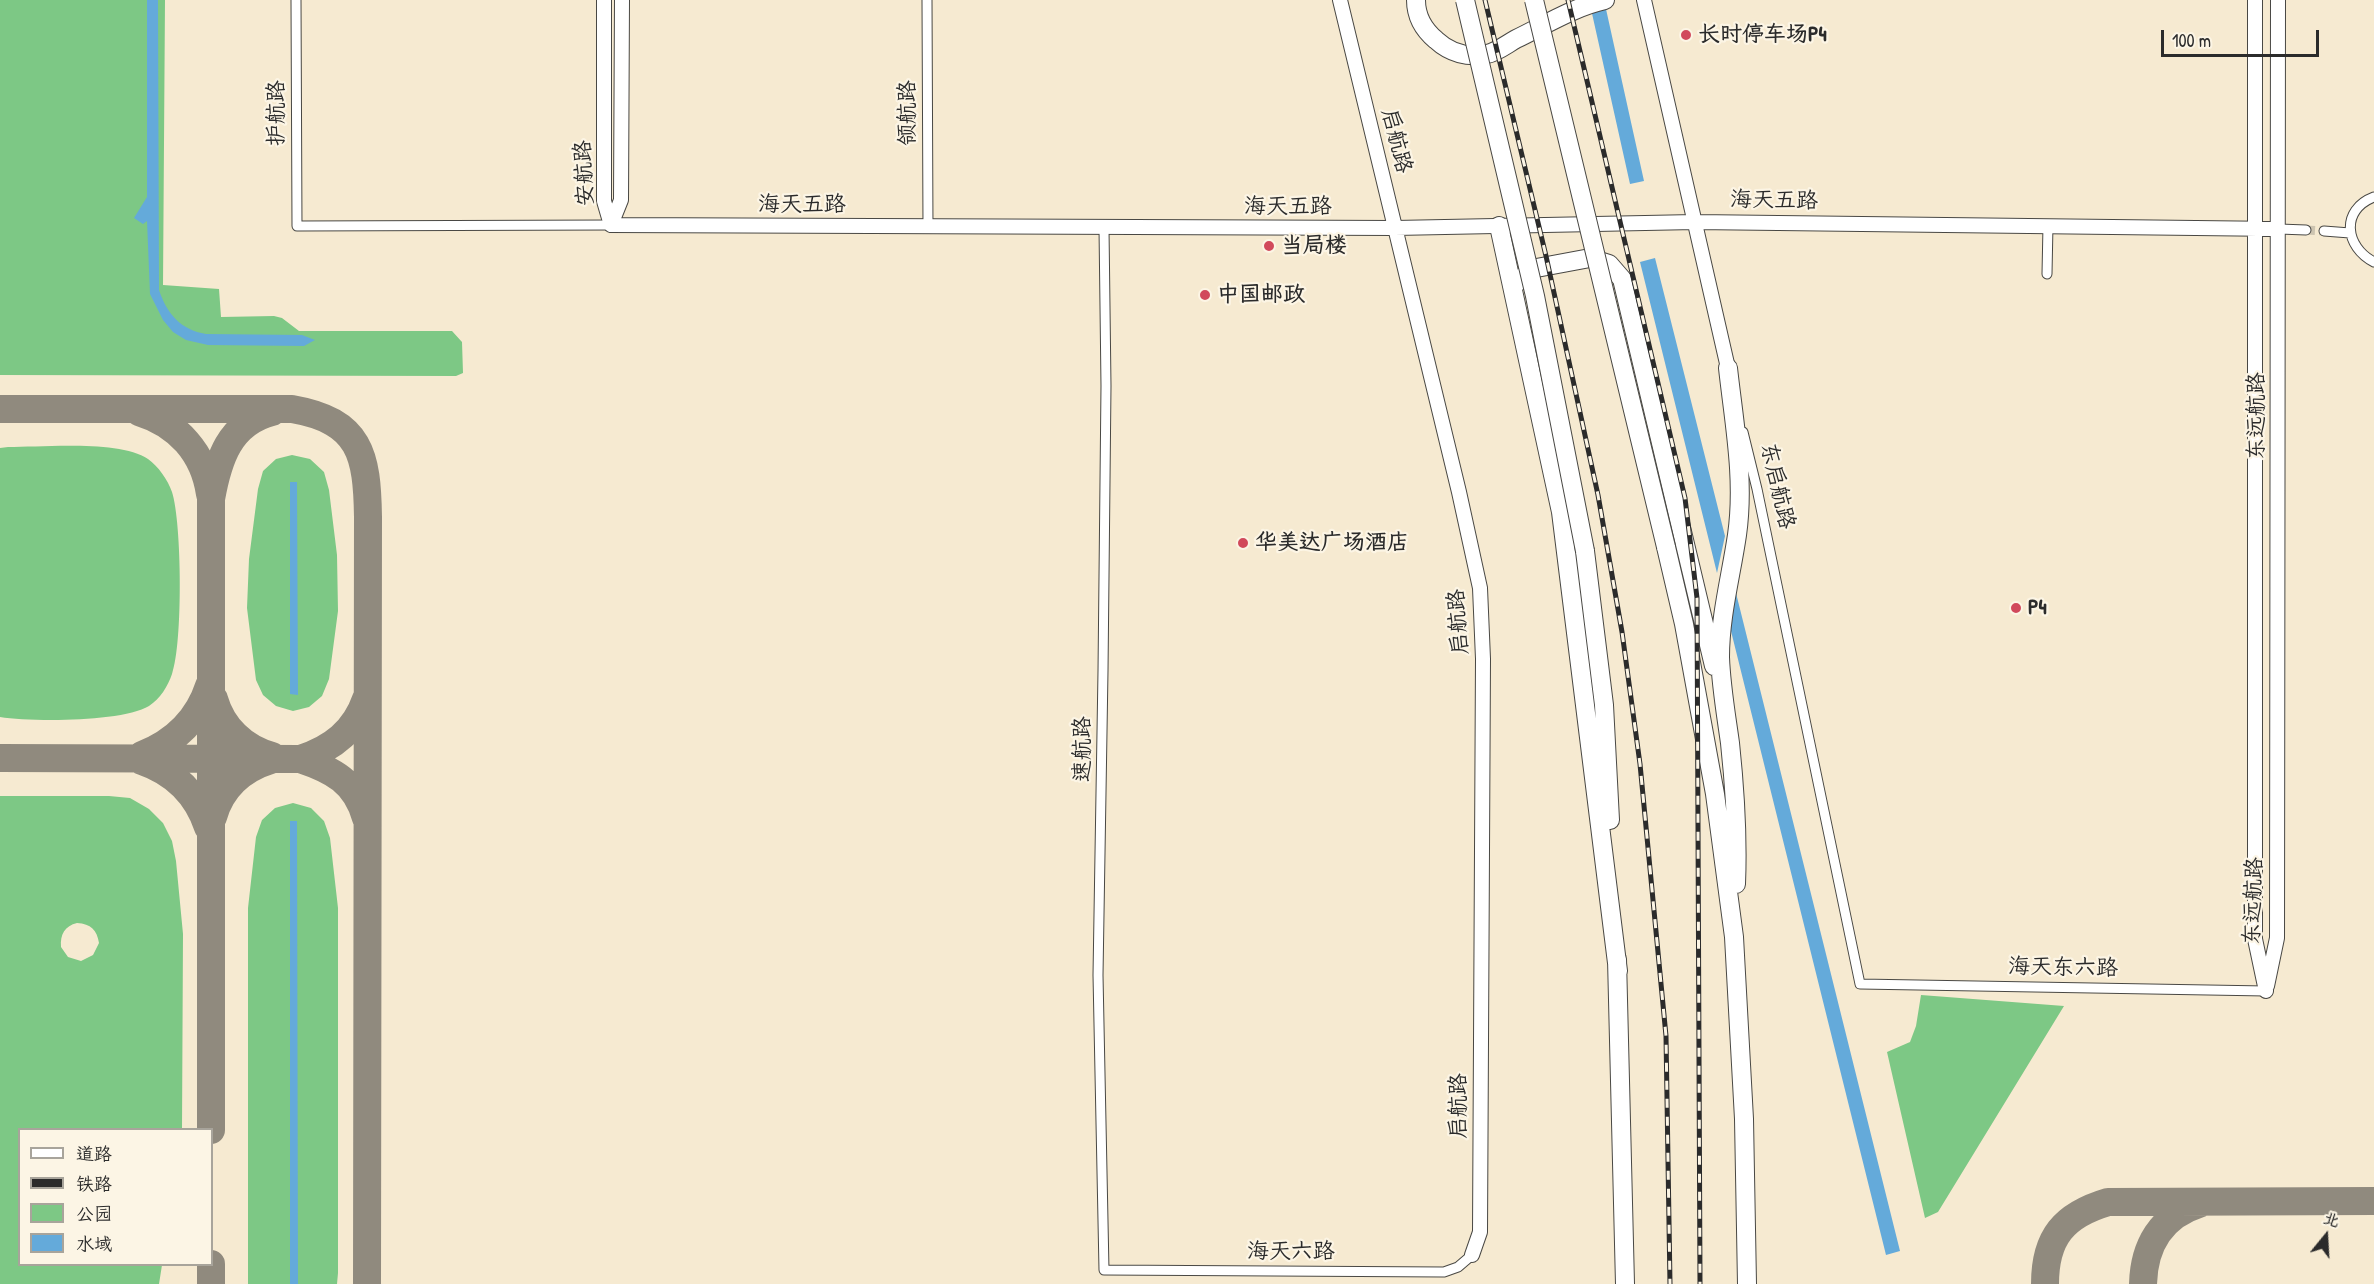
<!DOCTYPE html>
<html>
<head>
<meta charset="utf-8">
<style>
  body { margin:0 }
  #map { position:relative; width:2374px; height:1284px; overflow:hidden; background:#f6ead1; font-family:"Patrick Hand","LXGW WenKai TC",sans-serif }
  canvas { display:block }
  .legend { position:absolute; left:18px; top:1128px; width:195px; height:138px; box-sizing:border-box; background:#fcf5e5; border:2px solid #a8a49b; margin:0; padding:8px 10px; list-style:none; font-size:18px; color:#2b2b2b }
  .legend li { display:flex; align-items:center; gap:12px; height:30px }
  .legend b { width:30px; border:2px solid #a8a49b }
  .north { position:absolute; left:2296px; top:1206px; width:60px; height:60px; -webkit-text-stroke:4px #fcf5e5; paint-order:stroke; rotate:18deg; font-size:16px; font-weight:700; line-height:24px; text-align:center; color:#2b2b2b }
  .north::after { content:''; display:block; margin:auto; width:21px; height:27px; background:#2b2b2b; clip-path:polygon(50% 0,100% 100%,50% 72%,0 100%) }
  .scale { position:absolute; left:2161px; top:30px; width:158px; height:27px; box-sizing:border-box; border:3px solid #2b2b2b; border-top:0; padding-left:8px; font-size:18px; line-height:21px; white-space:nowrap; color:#2b2b2b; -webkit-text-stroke:4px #fcf5e5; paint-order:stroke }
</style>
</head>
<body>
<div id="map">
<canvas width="2374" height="1284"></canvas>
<ul class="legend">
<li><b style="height:8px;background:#fff"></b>道路</li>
<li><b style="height:8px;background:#2b2b2b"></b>铁路</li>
<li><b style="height:16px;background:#7dc885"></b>公园</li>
<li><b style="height:16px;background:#64aada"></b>水域</li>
</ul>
<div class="north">北</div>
<div class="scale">100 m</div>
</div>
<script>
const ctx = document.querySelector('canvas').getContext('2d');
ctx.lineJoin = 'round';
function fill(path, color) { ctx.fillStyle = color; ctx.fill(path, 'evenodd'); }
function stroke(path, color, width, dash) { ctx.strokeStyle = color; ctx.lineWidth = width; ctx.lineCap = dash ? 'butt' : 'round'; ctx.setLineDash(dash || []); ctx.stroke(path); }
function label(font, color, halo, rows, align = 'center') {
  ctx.font = font + ' "Patrick Hand","LXGW WenKai TC",sans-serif'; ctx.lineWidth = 4.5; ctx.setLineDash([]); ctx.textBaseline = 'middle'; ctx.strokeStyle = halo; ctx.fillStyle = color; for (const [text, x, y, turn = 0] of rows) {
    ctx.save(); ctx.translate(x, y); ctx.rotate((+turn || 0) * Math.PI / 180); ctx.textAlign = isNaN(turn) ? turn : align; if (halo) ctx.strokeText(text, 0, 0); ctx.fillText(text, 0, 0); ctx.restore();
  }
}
fill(new Path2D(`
  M 0,0 L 165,0 L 163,285 L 219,289 L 221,317 L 274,316 L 282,318 L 299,331 L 452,331 L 462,342 L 463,373 L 456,376 L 0,375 Z
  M 8,447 C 44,447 120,440 148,459 C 158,466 168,480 172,492 C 182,523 183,644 172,674 C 168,686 160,699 149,706 C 123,722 32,722 0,717 L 0,448 Z
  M 292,455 L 310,459 L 324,472 L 329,490 L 337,555 L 338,611 L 329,679 L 322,696 L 309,707 L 293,711 L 276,706 L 263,695 L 256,680 L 247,608 L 249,559 L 258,489 L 263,471 L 276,459 Z
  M 0,796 L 109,796 L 130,798 L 149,809 L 163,823 L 172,841 L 176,861 L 183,934 L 182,1129 L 20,1130 L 20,1264 L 162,1265 L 159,1284 L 0,1284 ZM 77,923 C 91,924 97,930 99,943 L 93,955 L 81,961 L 68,957 L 61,947 C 60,934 65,926 77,923 Z
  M 293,803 L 311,808 L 324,821 L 330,838 L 338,908 L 338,1273 L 337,1284 L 248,1284 L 248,908 L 256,837 L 262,820 L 275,808 Z
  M 1921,995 L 2064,1006 L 1938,1212 L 1925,1218 L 1887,1052 L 1910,1042 L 1916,1026 Z`), '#7dc885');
fill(new Path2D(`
  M 147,0 L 158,0 L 159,290 C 167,314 181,330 206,334 L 302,335 L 315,340 L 304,346 L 208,345 L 186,340 L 173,332 L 163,320 L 150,294 L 147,221 L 143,224 L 134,218 L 147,197 Z
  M 1589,0 L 1604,0 L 1644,181 L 1630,184 Z
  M 1655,258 L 1725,536 L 1717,573 L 1640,262 Z
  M 290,482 L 297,482 L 298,695 L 290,694 Z
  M 1736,593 L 1900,1251 L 1886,1255 L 1729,623 Z
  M 290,821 L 297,821 L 298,1284 L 290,1284 Z`), '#64aada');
stroke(new Path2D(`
  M 0,409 L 292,409 C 361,421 367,455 368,517 L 367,1284
  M 139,412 C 178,424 204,453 210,494
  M 214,699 C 222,727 243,748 272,756
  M 142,755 C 175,742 198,720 209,686
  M 0,758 L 300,759 C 332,749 355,731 366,699
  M 300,759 C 333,770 356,782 366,818
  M 142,761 C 174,772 197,794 208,827
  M 213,817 C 221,788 242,769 271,760
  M 211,1130 L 211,499 C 218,460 229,423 272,412
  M 211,1284 L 211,1264
  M 2045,1284 C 2045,1237 2064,1215 2108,1202 L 2374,1201
  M 2143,1284 C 2144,1246 2161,1216 2199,1204`), '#908a7e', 28);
stroke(new Path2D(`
  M 2306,230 L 2324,231`), '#cdc4b0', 9, [9, 4.5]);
const street = new Path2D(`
  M 296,0 L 297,226 L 611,225
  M 927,0 L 928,227
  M 2374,197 C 2340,210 2345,247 2374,262
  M 1104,228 L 1106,386 L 1103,671 L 1098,975 L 1104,1270 L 1444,1272 L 1458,1267 L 1472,1255
  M 2279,229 L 2306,230
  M 2324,231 L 2350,233
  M 2047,274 L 2048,225
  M 1743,432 L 1757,489 L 1860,984 L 2266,991`);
const secondary = new Path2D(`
  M 604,0 L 604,201 L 611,225
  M 1340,0 L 1459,492 L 1480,588 L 1483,659 L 1480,1232 L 1472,1255
  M 1644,0 L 1728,368
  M 2255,0 L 2255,939 L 2266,991
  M 611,225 L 1395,228 L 1695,222 L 2279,229
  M 611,225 L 621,200 L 622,0
  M 2267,986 L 2277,938 L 2278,0`);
const highway = new Path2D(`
  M 1416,0 C 1416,16 1424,30 1436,40 C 1450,53 1468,58 1487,54 C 1497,52 1507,44 1516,39 C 1545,25 1574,7 1605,0
  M 1499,226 L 1561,512 L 1618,971
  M 1518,282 L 1531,269 L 1590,258 L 1609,264 L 1622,279 L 1714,666
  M 1728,368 C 1734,423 1745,479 1737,535 C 1731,576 1720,616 1720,657 C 1721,686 1726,714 1730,743 C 1735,790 1738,837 1736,884
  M 1666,547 L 1684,624 L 1715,794 L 1734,937 L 1744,1119 L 1747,1284
  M 1585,551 L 1604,705 L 1610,820
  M 1617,959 L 1625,1284`);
stroke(street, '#494844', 11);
stroke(secondary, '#494844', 16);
stroke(highway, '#494844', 20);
stroke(street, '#fff', 9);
stroke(secondary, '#fff', 14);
stroke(highway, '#fff', 18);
const rail = new Path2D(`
  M 1485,0 L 1546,256 L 1598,495 L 1622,632 L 1640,764 L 1666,1036 L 1670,1284
  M 1568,0 L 1685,498 L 1697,598 L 1700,1284`);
stroke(rail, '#2b2b2b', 5);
stroke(rail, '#fcf5e5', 3, [9]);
const highwayBridge = new Path2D(`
  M 1465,0 L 1535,296 L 1585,551
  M 1534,0 L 1666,547`);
stroke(highwayBridge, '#494844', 20, []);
stroke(highwayBridge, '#fff', 18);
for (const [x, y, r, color] of [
  [1686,35,6,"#d1495b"],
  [1269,246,6,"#d1495b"],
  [1205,295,6,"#d1495b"],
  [1243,543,6,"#d1495b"],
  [2016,608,6,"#d1495b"]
]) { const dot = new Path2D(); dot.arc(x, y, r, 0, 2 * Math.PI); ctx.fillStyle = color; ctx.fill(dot); stroke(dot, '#fcf5e5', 2); }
label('bold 22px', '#2b2b2b', '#fcf5e5', [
  ["长时停车场P4",1698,35],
  ["当局楼",1281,246],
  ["中国邮政",1217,295],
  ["华美达广场酒店",1255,543],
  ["P4",2028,608]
], 'left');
label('22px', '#2b2b2b', '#fcf5e5', [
  ["护航路",277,113,-90],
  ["领航路",908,113,-90],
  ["启航路",1396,141,76],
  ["安航路",585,173,-93],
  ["海天五路",1774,201,1],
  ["海天五路",802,205],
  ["海天五路",1288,207],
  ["东远航路",2257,416,-90],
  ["东启航路",1777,486,77],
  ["启航路",1459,622,-94],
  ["速航路",1083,749,-90],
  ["东远航路",2254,901,-88],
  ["海天东六路",2063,968,1],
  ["启航路",1459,1106,-90],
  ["海天六路",1291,1252]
]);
</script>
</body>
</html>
